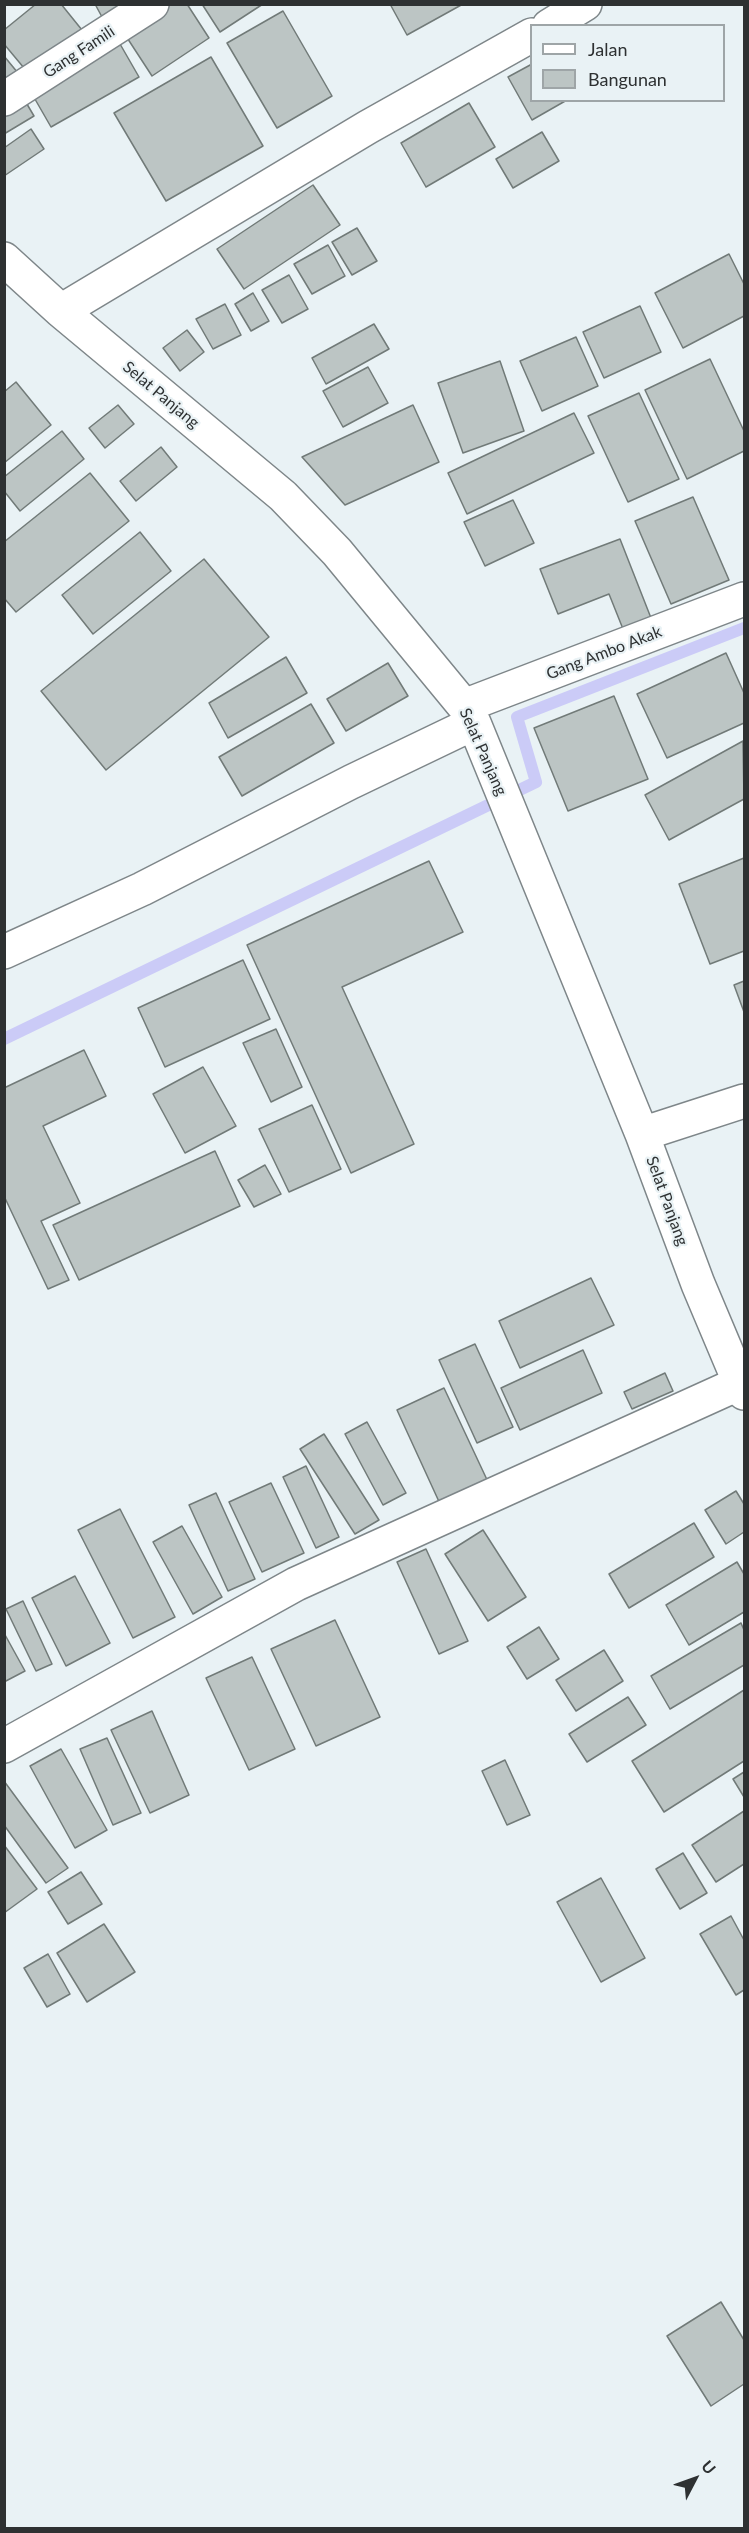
<!DOCTYPE html>
<html>
<head>
<meta charset="utf-8">
<style>
  body { margin:0 }
  #map { position:relative; width:749px; height:2533px; overflow:hidden; background:#e9f2f5; font-family:Lato,sans-serif }
  canvas { display:block }
  .frame { position:absolute; inset:0; border:6px solid #2e3132; pointer-events:none }
  .legend { position:absolute; left:530px; top:24px; width:195px; height:78px; box-sizing:border-box; background:#e9f2f5; border:2px solid #9ea5a7; margin:0; padding:8px 10px; list-style:none; font-size:18px; color:#2e3132 }
  .legend li { display:flex; align-items:center; gap:12px; height:30px }
  .legend b { width:30px; border:2px solid #9ea5a7 }
  .north { position:absolute; left:665px; top:2449px; width:60px; height:60px; -webkit-text-stroke:4px #e9f2f5; paint-order:stroke; rotate:49deg; font-size:16px; font-weight:700; line-height:24px; text-align:center; color:#2e3132 }
  .north::after { content:''; display:block; margin:auto; width:21px; height:27px; background:#2e3132; clip-path:polygon(50% 0,100% 100%,50% 72%,0 100%) }
</style>
</head>
<body>
<div id="map">
<canvas width="749" height="2533"></canvas>
<div class="frame"></div>
<ul class="legend">
<li><b style="height:8px;background:#fff"></b>Jalan</li>
<li><b style="height:16px;background:#bcc5c4"></b>Bangunan</li>
</ul>
<div class="north">U</div>
</div>
<script>
const ctx = document.querySelector('canvas').getContext('2d');
ctx.lineJoin = 'round';
function stroke(path, color, width, dash) { ctx.strokeStyle = color; ctx.lineWidth = width; ctx.lineCap = dash ? 'butt' : 'round'; ctx.setLineDash(dash || []); ctx.stroke(path); }
function fill(path, color) { ctx.fillStyle = color; ctx.fill(path, 'evenodd'); }
function label(font, color, halo, rows, align = 'center') {
  ctx.font = font + ' Lato,sans-serif'; ctx.lineWidth = 4.5; ctx.setLineDash([]); ctx.textBaseline = 'middle'; ctx.strokeStyle = halo; ctx.fillStyle = color; for (const [text, x, y, turn = 0] of rows) {
    ctx.save(); ctx.translate(x, y); ctx.rotate((+turn || 0) * Math.PI / 180); ctx.textAlign = isNaN(turn) ? turn : align; if (halo) ctx.strokeText(text, 0, 0); ctx.fillText(text, 0, 0); ctx.restore();
  }
}
stroke(new Path2D(`
  M 4,1039 L 536,782 L 517,717 L 744,628`), '#cbcbf7', 12);
const building = new Path2D(`
  M 36,4 L 61,4 L 82,30 L 29,74 L 4,44 L 4,30 Z
  M 95,4 L 125,4 L 102,17 Z
  M 160,4 L 187,4 L 209,38 L 152,76 L 122,30 Z
  M 202,4 L 263,4 L 220,32 Z
  M 390,4 L 463,4 L 407,35 Z
  M 283,11 L 332,96 L 277,128 L 227,43 Z
  M 116,37 L 139,77 L 51,127 L 28,87 Z
  M 4,56 L 18,73 L 4,83 Z
  M 211,57 L 263,146 L 166,201 L 114,113 Z
  M 532,64 L 532,100 L 567,100 L 532,120 L 508,77 Z
  M 21,94 L 34,116 L 4,134 L 4,104 Z
  M 469,103 L 495,147 L 426,187 L 401,143 Z
  M 31,129 L 44,149 L 4,176 L 4,148 Z
  M 542,132 L 559,161 L 513,188 L 496,159 Z
  M 313,185 L 340,225 L 244,289 L 217,249 Z
  M 357,228 L 377,261 L 352,275 L 332,242 Z
  M 328,245 L 345,276 L 312,294 L 294,264 Z
  M 729,254 L 744,284 L 744,316 L 683,348 L 655,293 Z
  M 289,275 L 308,309 L 282,323 L 262,290 Z
  M 253,293 L 269,321 L 251,331 L 235,304 Z
  M 225,304 L 241,335 L 213,349 L 196,319 Z
  M 640,306 L 661,352 L 604,378 L 583,332 Z
  M 374,324 L 389,349 L 326,384 L 312,358 Z
  M 187,330 L 204,352 L 180,371 L 163,348 Z
  M 576,337 L 598,386 L 542,411 L 520,361 Z
  M 710,359 L 744,431 L 744,451 L 687,479 L 645,390 Z
  M 500,361 L 524,431 L 463,453 L 438,383 Z
  M 368,367 L 388,403 L 343,427 L 323,391 Z
  M 16,382 L 51,425 L 4,463 L 4,392 Z
  M 639,393 L 679,479 L 628,502 L 588,416 Z
  M 118,405 L 134,424 L 105,448 L 89,428 Z
  M 413,405 L 439,462 L 345,505 L 302,457 Z
  M 574,413 L 594,453 L 467,514 L 448,473 Z
  M 62,431 L 84,459 L 20,511 L 4,491 L 4,477 Z
  M 161,447 L 177,467 L 136,501 L 120,481 Z
  M 90,473 L 129,521 L 16,612 L 4,598 L 4,542 Z
  M 693,497 L 729,580 L 671,604 L 635,521 Z
  M 513,500 L 534,543 L 485,566 L 464,522 Z
  M 140,532 L 171,571 L 93,634 L 62,595 Z
  M 620,539 L 651,618 L 623,629 L 609,594 L 558,614 L 540,569 Z
  M 204,559 L 269,637 L 106,770 L 41,691 Z
  M 726,653 L 744,693 L 744,723 L 667,758 L 637,694 Z
  M 286,657 L 307,693 L 228,738 L 209,703 Z
  M 388,663 L 408,696 L 346,731 L 327,699 Z
  M 614,696 L 648,779 L 568,811 L 534,728 Z
  M 311,704 L 334,743 L 242,796 L 219,757 Z
  M 743,741 L 744,799 L 669,840 L 645,795 Z
  M 744,858 L 744,951 L 710,964 L 679,884 Z
  M 429,861 L 463,932 L 342,987 L 414,1144 L 351,1173 L 247,945 Z
  M 243,960 L 270,1019 L 165,1067 L 138,1008 Z
  M 744,981 L 744,1012 L 734,985 Z
  M 276,1029 L 302,1087 L 271,1102 L 243,1043 Z
  M 84,1050 L 106,1096 L 43,1126 L 80,1203 L 41,1221 L 69,1280 L 48,1289 L 4,1196 L 4,1088 Z
  M 203,1067 L 236,1126 L 185,1153 L 153,1094 Z
  M 312,1105 L 341,1169 L 289,1192 L 259,1129 Z
  M 215,1151 L 240,1206 L 79,1280 L 53,1225 Z
  M 265,1165 L 281,1194 L 254,1207 L 238,1180 Z
  M 591,1278 L 614,1325 L 520,1368 L 499,1321 Z
  M 475,1344 L 513,1427 L 477,1443 L 439,1360 Z
  M 583,1350 L 602,1393 L 520,1430 L 501,1388 Z
  M 665,1373 L 673,1391 L 632,1409 L 624,1392 Z
  M 444,1388 L 489,1484 L 441,1506 L 397,1410 Z
  M 367,1422 L 406,1493 L 383,1505 L 345,1434 Z
  M 324,1434 L 379,1520 L 355,1534 L 300,1449 Z
  M 306,1466 L 339,1537 L 316,1548 L 283,1477 Z
  M 271,1483 L 304,1553 L 262,1572 L 229,1502 Z
  M 736,1491 L 744,1504 L 744,1532 L 726,1544 L 705,1510 Z
  M 216,1493 L 255,1579 L 228,1591 L 189,1505 Z
  M 120,1509 L 175,1617 L 133,1638 L 78,1530 Z
  M 694,1523 L 714,1557 L 629,1608 L 609,1574 Z
  M 182,1526 L 222,1597 L 193,1614 L 153,1542 Z
  M 483,1530 L 526,1597 L 488,1621 L 445,1554 Z
  M 426,1549 L 468,1641 L 439,1654 L 397,1562 Z
  M 737,1562 L 744,1574 L 744,1612 L 689,1645 L 666,1605 Z
  M 75,1576 L 110,1643 L 66,1666 L 32,1598 Z
  M 23,1601 L 52,1664 L 36,1671 L 6,1609 Z
  M 335,1620 L 380,1717 L 316,1746 L 271,1649 Z
  M 741,1623 L 744,1630 L 744,1665 L 670,1709 L 651,1676 Z
  M 539,1627 L 559,1659 L 527,1679 L 507,1647 Z
  M 4,1633 L 25,1671 L 4,1682 Z
  M 604,1650 L 623,1681 L 576,1711 L 556,1680 Z
  M 252,1657 L 295,1749 L 249,1770 L 206,1678 Z
  M 744,1690 L 744,1761 L 664,1812 L 632,1761 Z
  M 628,1697 L 646,1725 L 587,1762 L 569,1734 Z
  M 152,1711 L 189,1795 L 150,1813 L 111,1730 Z
  M 107,1738 L 141,1813 L 113,1825 L 80,1749 Z
  M 61,1749 L 107,1830 L 75,1848 L 30,1766 Z
  M 505,1760 L 530,1815 L 507,1825 L 482,1771 Z
  M 744,1772 L 744,1797 L 733,1779 Z
  M 4,1781 L 68,1868 L 46,1883 L 4,1825 Z
  M 744,1811 L 744,1864 L 716,1882 L 692,1845 Z
  M 4,1845 L 37,1889 L 4,1913 Z
  M 683,1853 L 707,1893 L 680,1909 L 656,1869 Z
  M 81,1872 L 102,1904 L 68,1924 L 48,1892 Z
  M 601,1878 L 645,1958 L 601,1982 L 557,1902 Z
  M 731,1916 L 744,1940 L 744,1990 L 736,1995 L 700,1934 Z
  M 104,1924 L 135,1972 L 87,2002 L 57,1953 Z
  M 48,1954 L 70,1994 L 47,2007 L 24,1968 Z
  M 721,2302 L 744,2340 L 744,2384 L 711,2406 L 667,2336 Z`);
fill(building, '#bcc5c4');
stroke(building, '#717a78', 1.5);
const minor = new Path2D(`
  M 549,26 L 585,4
  M 4,99 L 152,4
  M 4,259 L 61,311 L 283,496 L 337,552 L 464,706 L 474,723 L 642,1134 L 698,1284 L 744,1393
  M 61,311 L 368,127 L 532,35
  M 464,706 L 744,599
  M 4,952 L 142,889 L 351,782 L 474,723
  M 642,1134 L 744,1101
  M 4,1746 L 296,1584 L 740,1383`);
stroke(minor, '#7e8689', 36);
stroke(minor, '#fff', 33);
label('16px', '#2e3132', '#e9f2f5', [
  ["Gang Famili",79,52,-33],
  ["Selat Panjang",161,395,40],
  ["Gang Ambo Akak",604,653,-21],
  ["Selat Panjang",483,752,66],
  ["Selat Panjang",667,1201,70]
]);
</script>
</body>
</html>
